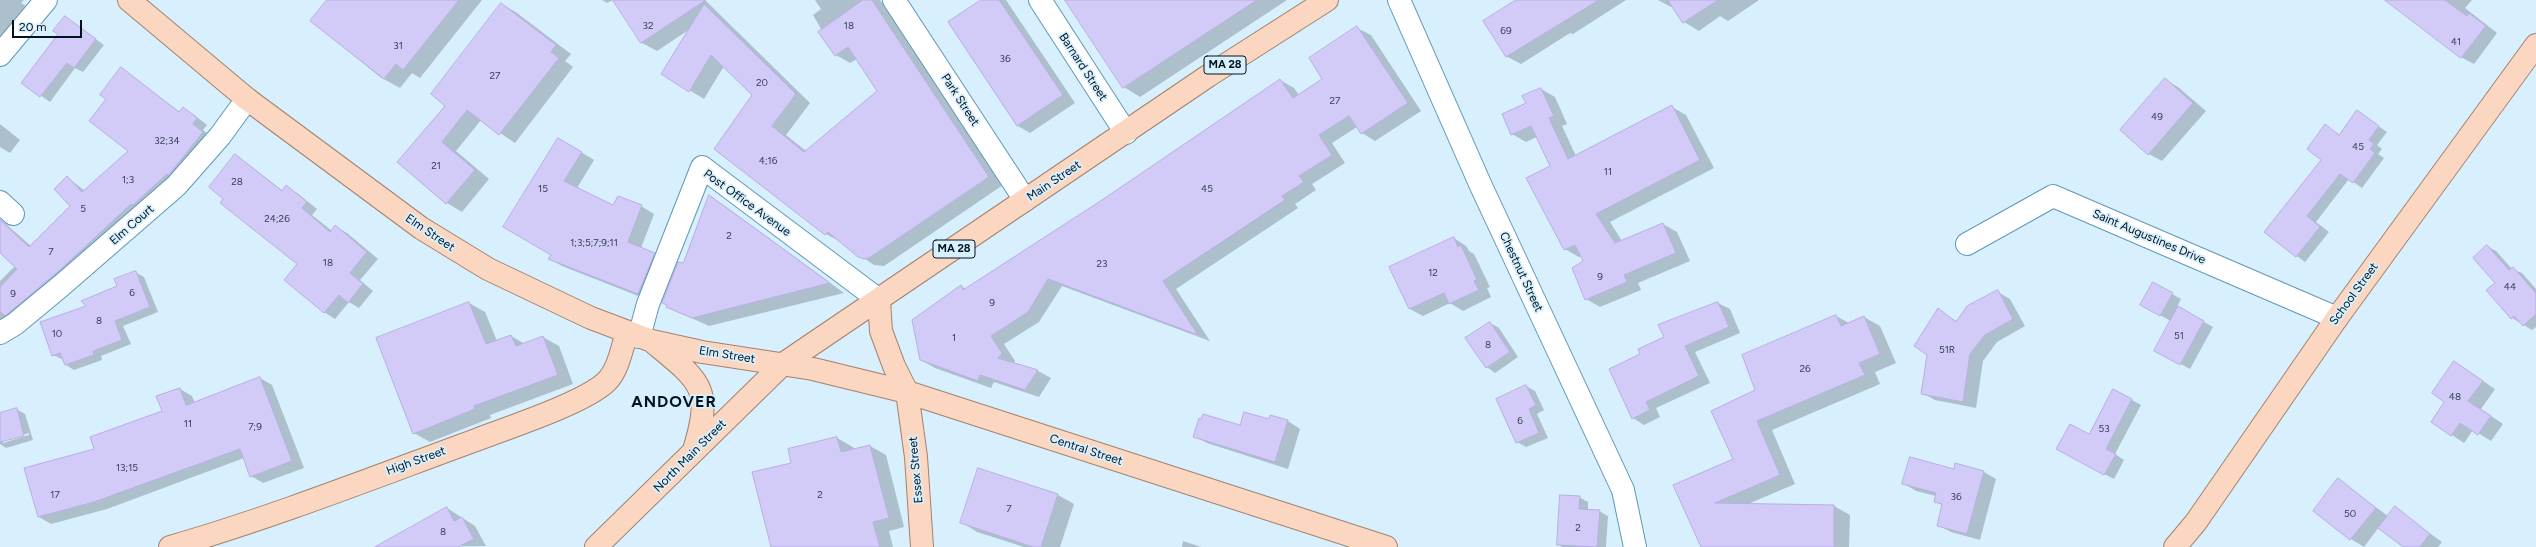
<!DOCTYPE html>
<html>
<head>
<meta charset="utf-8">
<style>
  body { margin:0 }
  #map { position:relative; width:2536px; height:547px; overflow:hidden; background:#d8effd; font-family:Figtree,sans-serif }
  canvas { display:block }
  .scale { position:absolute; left:12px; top:20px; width:70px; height:18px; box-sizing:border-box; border:2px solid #001420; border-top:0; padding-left:5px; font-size:12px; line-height:14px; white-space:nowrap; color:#001420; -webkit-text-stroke:3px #d8effd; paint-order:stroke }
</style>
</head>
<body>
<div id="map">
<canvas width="2536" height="547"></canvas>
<div class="scale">20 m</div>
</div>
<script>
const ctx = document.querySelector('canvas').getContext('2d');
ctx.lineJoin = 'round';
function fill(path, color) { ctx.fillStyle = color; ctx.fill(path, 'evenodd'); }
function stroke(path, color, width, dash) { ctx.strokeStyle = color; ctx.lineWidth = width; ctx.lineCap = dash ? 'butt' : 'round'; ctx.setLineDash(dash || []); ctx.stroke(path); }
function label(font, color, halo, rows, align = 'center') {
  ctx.font = font + ' Figtree,sans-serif'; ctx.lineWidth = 3.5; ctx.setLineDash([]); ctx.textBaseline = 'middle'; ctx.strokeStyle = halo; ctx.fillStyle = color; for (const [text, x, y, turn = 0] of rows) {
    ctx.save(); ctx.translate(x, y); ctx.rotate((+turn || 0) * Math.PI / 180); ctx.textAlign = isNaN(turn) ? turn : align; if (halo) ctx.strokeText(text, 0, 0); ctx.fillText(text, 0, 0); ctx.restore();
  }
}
fill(new Path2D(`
  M 0,0 L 24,0 L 21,3 L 26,6 L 21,12 L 31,21 L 3,54 L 0,67 Z
  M 329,0 L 482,0 L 420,78 L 412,73 L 400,88 L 380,77 L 312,21 Z
  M 602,0 L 613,0 L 607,3 Z
  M 614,0 L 705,0 L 810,103 L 786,135 L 806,151 L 878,92 L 857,59 L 850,63 L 836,55 L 813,15 L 821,9 L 815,0 L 880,0 L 1003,185 L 884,266 L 874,265 L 841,242 L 826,234 L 715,148 L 754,95 L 724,66 L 704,99 L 663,74 L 690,29 L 657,51 L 642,43 Z
  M 983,0 L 1006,0 L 1075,103 L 1030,133 L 1018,126 L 949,23 Z
  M 1067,0 L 1287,0 L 1140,97 L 1124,87 Z
  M 1518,0 L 1626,0 L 1573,34 L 1570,33 L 1521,64 L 1506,56 Z
  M 1658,0 L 1759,0 L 1728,21 L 1720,16 L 1699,31 L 1684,22 L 1673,6 L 1671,7 Z
  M 2407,0 L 2472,0 L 2465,8 L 2497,33 L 2474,64 L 2461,57 Z
  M 502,4 L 517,13 L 571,54 L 565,61 L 573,67 L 515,143 L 481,120 L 456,151 L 489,179 L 462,212 L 447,203 L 399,162 L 446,105 Z
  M 65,17 L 104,45 L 83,72 L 75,68 L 50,102 L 22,82 L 59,34 Z
  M 1357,28 L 1371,35 L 1421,111 L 1375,141 L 1362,133 L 1357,127 L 1332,143 L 1345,163 L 1312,184 L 1316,190 L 1295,204 L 1298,208 L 1176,289 L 1210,341 L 1062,286 L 1039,322 L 1004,344 L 1015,361 L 1013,364 L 1038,371 L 1051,378 L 1039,397 L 994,382 L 991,388 L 935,368 L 921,360 L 961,286 L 966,289 L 1103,201 L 1280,80 L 1294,88 L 1299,95 L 1324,79 Z
  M 121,69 L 180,112 L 183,108 L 193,114 L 207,125 L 203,130 L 213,138 L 56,287 L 0,320 L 0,281 L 15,266 L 0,252 L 0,219 L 31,246 L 71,206 L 67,177 L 85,191 L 129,151 L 107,99 Z
  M 2165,80 L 2178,87 L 2206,111 L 2162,161 L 2149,154 Z
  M 1541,89 L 1555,97 L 1567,124 L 1562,126 L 1576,156 L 1672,107 L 1686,115 L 1714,168 L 1610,222 L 1622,241 L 1663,224 L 1677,232 L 1690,261 L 1638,283 L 1641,290 L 1600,307 L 1586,299 L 1585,261 L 1582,256 L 1579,257 L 1565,249 L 1552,166 L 1537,137 L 1526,142 L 1512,134 L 1527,104 Z
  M 2358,112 L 2387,132 L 2377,145 L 2382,149 L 2378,154 L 2384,158 L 2362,188 L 2349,179 L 2316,222 L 2329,232 L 2305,262 L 2265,232 L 2322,159 L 2325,126 L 2340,135 Z
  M 0,124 L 20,140 L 10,153 L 0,147 Z
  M 571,146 L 594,160 L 577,188 L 614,207 L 641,206 L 654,214 L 641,248 L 667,261 L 651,301 L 562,266 L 550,259 L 552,255 L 505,226 Z
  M 236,155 L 283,191 L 286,187 L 297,193 L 317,209 L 312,215 L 332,231 L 336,227 L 347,233 L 378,259 L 360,280 L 373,291 L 359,308 L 349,302 L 335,319 L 324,312 L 298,264 L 225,199 Z
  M 709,197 L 725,206 L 844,293 L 709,326 L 667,307 Z
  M 1454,238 L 1466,246 L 1469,251 L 1474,254 L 1490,287 L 1487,288 L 1491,297 L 1463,311 L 1450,303 L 1423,316 L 1410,309 L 1391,268 Z
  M 2487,246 L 2496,251 L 2512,269 L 2522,273 L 2536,289 L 2536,327 L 2532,330 L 2512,318 L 2497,283 Z
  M 135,272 L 144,277 L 158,312 L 123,326 L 131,344 L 101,356 L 102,360 L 74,370 L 66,365 L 64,360 L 53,355 L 88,306 L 118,287 Z
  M 1998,292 L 2010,299 L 2025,326 L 1997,342 L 1983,361 L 1976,408 L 1935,400 L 1922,393 L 1938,310 L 1958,322 Z
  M 2172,294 L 2181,299 L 2177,307 L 2213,327 L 2190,369 L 2155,350 L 2171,321 L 2150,310 Z
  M 469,303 L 485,312 L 497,341 L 511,336 L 525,344 L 543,337 L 559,346 L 573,384 L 490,415 L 491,418 L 430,442 L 414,433 Z
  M 1718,303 L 1730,309 L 1740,333 L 1695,352 L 1710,383 L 1656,408 L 1660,417 L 1644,425 L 1633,418 L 1641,355 Z
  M 1836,316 L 1849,323 L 1864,317 L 1880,326 L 1896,363 L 1875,372 L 1880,384 L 1772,430 L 1795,484 L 1748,504 L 1834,506 L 1850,515 L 1849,547 L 1702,547 L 1675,485 L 1734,459 L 1757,390 Z
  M 1490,323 L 1499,328 L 1518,357 L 1495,373 L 1487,367 Z
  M 2455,362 L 2495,389 L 2481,409 L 2503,424 L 2491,441 L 2473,430 L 2464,443 L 2432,422 L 2446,401 Z
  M 260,378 L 272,385 L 304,468 L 263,483 L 251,476 L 244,458 L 107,509 L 51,524 L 39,517 L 26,469 L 96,449 L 163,412 L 180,389 L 192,396 L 195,403 Z
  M 1526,386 L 1535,391 L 1544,410 L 1537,414 L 1548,438 L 1526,447 L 1517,442 Z
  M 2114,390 L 2141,405 L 2115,454 L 2124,460 L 2114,479 L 2066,454 L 2090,436 Z
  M 16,409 L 25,414 L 33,440 L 6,448 L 0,444 L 0,414 ZM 29,433 L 29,435 L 3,443 L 3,441 Z
  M 1271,416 L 1288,421 L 1300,429 L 1288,469 L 1207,443 L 1194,436 L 1270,421 Z
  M 837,438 L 853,447 L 854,450 L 870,446 L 886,455 L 904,527 L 889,531 L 893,547 L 772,547 L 792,463 L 789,450 Z
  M 979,469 L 1058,495 L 1074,504 L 1060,547 L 1024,547 L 977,532 L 961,522 Z
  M 1955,470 L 1984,472 L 1996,479 L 1980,540 L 1951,532 L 1938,525 L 1943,506 L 1935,501 L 1936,496 L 1916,491 L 1903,483 Z
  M 2338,480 L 2388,516 L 2395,508 L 2442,542 L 2438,547 L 2404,547 L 2379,527 L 2364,547 L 2351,539 L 2314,511 Z
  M 1579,497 L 1588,502 L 1588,510 L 1599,511 L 1608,516 L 1606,547 L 1562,547 L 1558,544 Z
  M 447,508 L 475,526 L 486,546 L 376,547 Z
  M 1183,541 L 1201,547 L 1182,547 Z`), '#0003');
const building = new Path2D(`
  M 327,0 L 459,0 L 403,70 L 396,64 L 384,79 L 310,21 Z
  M 613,0 L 706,0 L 641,43 Z
  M 863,0 L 872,0 L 989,177 L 869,258 L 864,259 L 858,257 L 828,232 L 825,235 L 714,149 L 752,95 L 711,55 L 689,92 L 661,74 L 704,4 L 796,94 L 772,126 L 804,152 L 877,91 L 848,47 L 835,56 L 818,32 Z
  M 981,0 L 999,0 L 1063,95 L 1017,126 L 948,22 Z
  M 1065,0 L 1257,0 L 1123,88 Z
  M 1516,0 L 1599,0 L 1506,57 L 1483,21 Z
  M 1668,0 L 1718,0 L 1683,23 Z
  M 2385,0 L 2445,0 L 2467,16 L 2469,13 L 2486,26 L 2461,58 Z
  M 501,3 L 556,45 L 551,52 L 559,58 L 499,135 L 467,110 L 442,142 L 475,170 L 446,204 L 397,162 L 445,106 L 431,94 Z
  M 65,16 L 96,39 L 74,68 L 67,63 L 40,97 L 21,83 L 58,34 L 53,31 Z
  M 1357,26 L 1408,103 L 1361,134 L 1349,116 L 1319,135 L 1332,155 L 1299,176 L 1304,182 L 1282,196 L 1285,200 L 1163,281 L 1198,335 L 1048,279 L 1028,312 L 991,336 L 1002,353 L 998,358 L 1038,370 L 1025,390 L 980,375 L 978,381 L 920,360 L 912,320 L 961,285 L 963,290 L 1102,200 L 1280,79 L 1293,98 L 1322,79 L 1309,58 Z
  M 121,67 L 179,112 L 183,107 L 197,118 L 193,124 L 203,132 L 168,176 L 167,174 L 133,205 L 131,204 L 60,270 L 5,316 L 0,311 L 0,287 L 17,269 L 0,253 L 0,220 L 29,247 L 70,206 L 54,189 L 67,176 L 82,192 L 128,151 L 89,121 L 106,99 L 100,95 Z
  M 2165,78 L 2193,103 L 2148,155 L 2120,130 Z
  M 1541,88 L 1554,116 L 1549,118 L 1568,159 L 1672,105 L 1700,160 L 1596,214 L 1615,243 L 1663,223 L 1676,253 L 1624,275 L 1627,282 L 1585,300 L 1572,268 L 1583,261 L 1575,245 L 1564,250 L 1526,178 L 1550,166 L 1531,126 L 1511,135 L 1502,114 L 1526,103 L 1522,96 Z
  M 2357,110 L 2379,126 L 2369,140 L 2374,144 L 2370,149 L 2375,153 L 2353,183 L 2340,174 L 2307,216 L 2320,227 L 2296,257 L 2264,232 L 2321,160 L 2307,149 L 2325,124 L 2339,135 Z
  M 558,138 L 582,152 L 564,181 L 613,205 L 618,196 L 642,205 L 628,242 L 655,253 L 638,294 L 548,259 L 551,255 L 503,227 Z
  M 235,154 L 282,191 L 286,185 L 307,202 L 302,208 L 330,232 L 335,225 L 367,252 L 350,273 L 363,284 L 348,303 L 339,295 L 324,313 L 284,280 L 297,264 L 220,203 L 223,199 L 209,187 Z
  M 709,195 L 830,283 L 692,318 L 666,307 L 667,305 L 662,303 L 678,262 L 683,263 Z
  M 1454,237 L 1458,247 L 1461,245 L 1477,280 L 1474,281 L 1479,290 L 1449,304 L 1444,293 L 1409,309 L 1389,267 Z
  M 2487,245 L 2509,270 L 2513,267 L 2536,293 L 2536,314 L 2523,326 L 2514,316 L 2511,319 L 2486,290 L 2495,283 L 2473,258 Z
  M 136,271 L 150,307 L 115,321 L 122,340 L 93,351 L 94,355 L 65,365 L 60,353 L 52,356 L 40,322 L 86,306 L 81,301 L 117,286 L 114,279 Z
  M 2153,282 L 2173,293 L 2160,316 L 2140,305 Z
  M 1998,290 L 2013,319 L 1985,335 L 1970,354 L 1963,402 L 1921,394 L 1927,355 L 1914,346 L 1938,308 L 1956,322 L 1967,306 Z
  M 469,302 L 486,344 L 511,335 L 516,346 L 543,336 L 558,375 L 474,406 L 475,409 L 413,434 L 376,338 Z
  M 1718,302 L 1729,327 L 1685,346 L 1699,376 L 1646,402 L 1650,410 L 1632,419 L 1609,369 L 1640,354 L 1638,349 L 1664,337 L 1658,325 Z
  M 2178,306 L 2204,321 L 2180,365 L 2154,351 Z
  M 1836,315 L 1841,326 L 1864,316 L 1880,354 L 1859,363 L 1865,375 L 1757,421 L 1780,475 L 1715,503 L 1834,505 L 1834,547 L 1701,547 L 1673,485 L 1733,459 L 1711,411 L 1755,390 L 1742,355 Z
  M 1490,322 L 1510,352 L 1486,368 L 1465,338 Z
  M 2454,361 L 2483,381 L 2468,401 L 2491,416 L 2478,435 L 2460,423 L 2451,436 L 2431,422 L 2444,402 L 2432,393 Z
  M 260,377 L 292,461 L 250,477 L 240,449 L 94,502 L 38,517 L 24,468 L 94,449 L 90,437 L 162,411 L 156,396 L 180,388 L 186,405 Z
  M 1526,385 L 1536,405 L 1529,409 L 1539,433 L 1516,443 L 1496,399 Z
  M 2113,389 L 2132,399 L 2106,449 L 2116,454 L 2104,475 L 2056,449 L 2070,424 L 2089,434 Z
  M 17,408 L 24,436 L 0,442 L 0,413 Z
  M 1244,412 L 1269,419 L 1270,415 L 1288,420 L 1275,462 L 1193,437 L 1199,418 L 1201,419 L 1203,414 L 1240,425 Z
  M 837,437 L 841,452 L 870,445 L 889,518 L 873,522 L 880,547 L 771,547 L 752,472 L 791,463 L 788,449 Z
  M 1910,457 L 1954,469 L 1955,463 L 1984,471 L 1967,534 L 1937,526 L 1942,504 L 1934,502 L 1936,493 L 1902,484 Z
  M 978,468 L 1058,494 L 1041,547 L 1033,547 L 960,523 Z
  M 2338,478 L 2376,508 L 2350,540 L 2313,511 Z
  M 1560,495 L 1580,496 L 1579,509 L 1600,510 L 1597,547 L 1557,545 Z
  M 2395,506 L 2430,534 L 2420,547 L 2403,547 L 2378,528 Z
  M 447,507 L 454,521 L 462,517 L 474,539 L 458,547 L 375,547 Z`);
fill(building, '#d2caf7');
stroke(building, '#b7aee4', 1);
const minor = new Path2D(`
  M 894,0 L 1025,200
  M 1040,0 L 1126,133
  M 1399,0 L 1481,186 L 1623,490 L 1635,547
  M 0,55 L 46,0
  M 0,202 L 13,214
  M 1967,244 L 2053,196 L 2337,318
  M 0,333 L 15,324 L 62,285 L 176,186 L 220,136 L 247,99
  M 639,337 L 648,304 L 702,167 L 879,300`);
const major = new Path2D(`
  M 129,0 L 247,99 L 421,228 L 488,269 L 591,318 L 652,341 L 702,352 L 813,369 L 907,392 L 1386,547
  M 879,300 L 881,331 L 894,366 L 907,392 L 916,457 L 922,547
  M 654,343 C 701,382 713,388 694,450
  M 170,547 C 274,517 375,477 476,440 C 507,428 584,403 606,382 C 618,371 622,348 627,332
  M 596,547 L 783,364 L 1208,76 L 1327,0
  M 2175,547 L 2196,522 L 2337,318 L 2536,45`);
stroke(minor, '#5e99b8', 24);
stroke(major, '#a2826e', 24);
stroke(minor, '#fff', 22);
stroke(major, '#fbd7c1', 22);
label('10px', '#344256', null, [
  ["32",648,26],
  ["18",849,26],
  ["69",1506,31],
  ["41",2456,42],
  ["31",398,46],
  ["36",1005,59],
  ["27",495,76],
  ["20",762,83],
  ["27",1335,101],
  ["49",2157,117],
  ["32;34",167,141],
  ["45",2358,147],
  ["4;16",768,161],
  ["21",436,166],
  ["11",1608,172],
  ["1;3",128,180],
  ["28",237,182],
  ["15",543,189],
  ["45",1207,189],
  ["5",83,209],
  ["24;26",277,219],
  ["2",729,236],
  ["1;3;5;7;9;11",594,243],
  ["7",51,252],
  ["18",328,263],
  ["23",1102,264],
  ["12",1433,273],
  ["9",1600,277],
  ["44",2510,287],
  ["6",132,293],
  ["9",13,294],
  ["9",992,303],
  ["8",99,321],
  ["10",57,334],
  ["51",2179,336],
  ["1",954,338],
  ["8",1488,345],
  ["51R",1947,350],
  ["26",1805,369],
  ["48",2455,397],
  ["6",1520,421],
  ["11",188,424],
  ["7;9",255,427],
  ["53",2104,429],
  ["13;15",127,468],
  ["17",55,495],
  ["2",820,495],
  ["36",1956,497],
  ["7",1009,509],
  ["50",2350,514],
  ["2",1578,528],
  ["8",443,532]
]);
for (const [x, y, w] of [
  [1225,65,42],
  [954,249,42]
]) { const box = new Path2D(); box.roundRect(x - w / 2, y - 9, w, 18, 3); ctx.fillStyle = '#d8effd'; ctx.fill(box); stroke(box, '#001420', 1); }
label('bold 11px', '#001420', null, [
  ["MA 28",1225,65],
  ["MA 28",954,249]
]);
label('12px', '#001420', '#d8effd', [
  ["Barnard Street",1083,67,57],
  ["Park Street",960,100,57],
  ["Main Street",1054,181,-34],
  ["Post Office Avenue",747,203,36],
  ["Elm Court",132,225,-41],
  ["Elm Street",430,233,34],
  ["Saint Augustines Drive",2149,237,23],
  ["Chestnut Street",1521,272,65],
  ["School Street",2354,294,-54],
  ["Elm Street",727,355,9],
  ["Central Street",1086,450,18],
  ["North Main Street",690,456,-45],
  ["High Street",416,461,-20],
  ["Essex Street",916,470,-95]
]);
ctx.letterSpacing = '1px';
label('bold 16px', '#001420', '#d8effd', [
  ["ANDOVER",674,402]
]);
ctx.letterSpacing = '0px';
</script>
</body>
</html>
